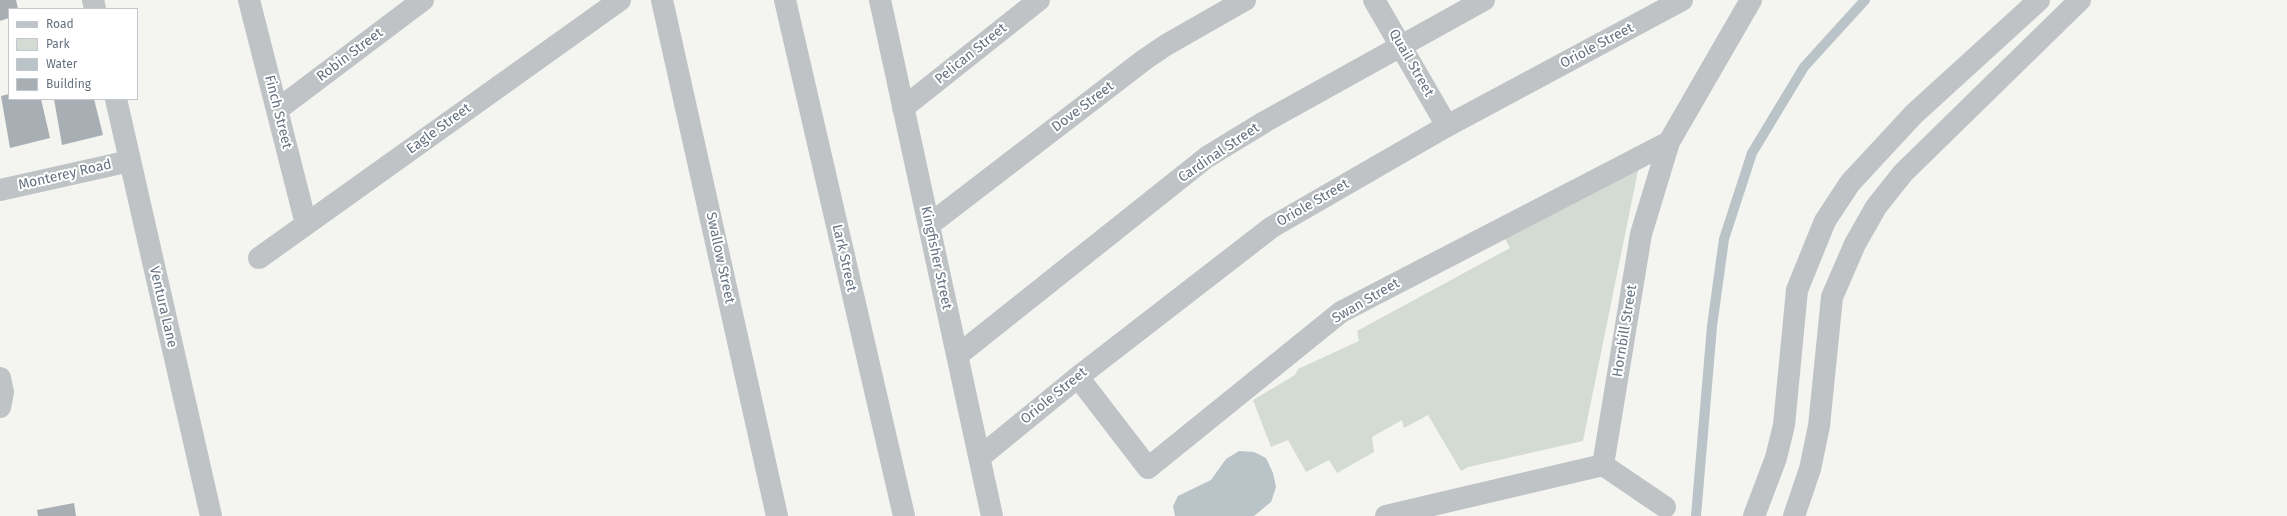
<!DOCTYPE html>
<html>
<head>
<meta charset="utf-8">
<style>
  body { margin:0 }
  #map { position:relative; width:2287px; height:516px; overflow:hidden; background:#f4f4f0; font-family:"Fira Sans",sans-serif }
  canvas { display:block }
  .legend { position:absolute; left:8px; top:8px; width:130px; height:92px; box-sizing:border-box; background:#fff; border:1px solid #c1c7cc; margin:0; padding:5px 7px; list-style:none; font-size:12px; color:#657280 }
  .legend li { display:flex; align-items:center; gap:8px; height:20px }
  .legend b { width:20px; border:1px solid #c1c7cc }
</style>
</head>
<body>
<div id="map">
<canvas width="2287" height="516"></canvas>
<ul class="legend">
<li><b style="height:5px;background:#bfc3c6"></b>Road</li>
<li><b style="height:11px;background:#d4dbd2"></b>Park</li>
<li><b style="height:11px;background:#b9c3c8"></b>Water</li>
<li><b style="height:11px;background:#a8afb4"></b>Building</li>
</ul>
</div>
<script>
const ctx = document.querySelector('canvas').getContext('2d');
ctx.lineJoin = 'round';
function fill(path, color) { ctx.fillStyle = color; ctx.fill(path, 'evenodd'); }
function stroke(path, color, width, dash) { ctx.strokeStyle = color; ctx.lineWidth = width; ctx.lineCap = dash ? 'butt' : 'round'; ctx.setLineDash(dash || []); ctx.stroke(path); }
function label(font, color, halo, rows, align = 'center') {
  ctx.font = font + ' "Fira Sans",sans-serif'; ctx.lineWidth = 4; ctx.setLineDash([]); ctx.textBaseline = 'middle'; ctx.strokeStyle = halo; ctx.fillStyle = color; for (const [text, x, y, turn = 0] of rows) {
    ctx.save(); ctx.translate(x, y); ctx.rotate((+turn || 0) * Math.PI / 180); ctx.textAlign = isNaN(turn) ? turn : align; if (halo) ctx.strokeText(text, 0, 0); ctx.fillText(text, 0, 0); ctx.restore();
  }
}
fill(new Path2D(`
  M 1640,161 L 1583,441 L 1468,467 L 1461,471 L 1428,415 L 1404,428 L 1402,420 L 1372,437 L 1374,452 L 1337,473 L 1329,460 L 1306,472 L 1288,440 L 1271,447 L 1253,400 L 1295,375 L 1298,369 L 1359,341 L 1357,331 L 1510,248 L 1504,237 Z`), '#d4dbd2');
fill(new Path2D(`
  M 1239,451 L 1254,452 L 1266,458 L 1273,473 L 1276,487 L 1271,502 L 1254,516 L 1175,516 L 1173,506 L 1178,496 L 1211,480 L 1226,459 Z`), '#b9c3c8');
stroke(new Path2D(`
  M 1696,516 L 1712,326 L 1724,239 L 1752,153 L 1804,67 L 1865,0`), '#b9c3c8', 10);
fill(new Path2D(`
  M 0,0 L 16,0 L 18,9 L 9,9 L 9,18 L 0,21 Z
  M 9,94 L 9,99 L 41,99 L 50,138 L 10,148 L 1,96 Z
  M 54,99 L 94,99 L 103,135 L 62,145 Z
  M 74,503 L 76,516 L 38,516 L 37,510 Z`), '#a8afb4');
stroke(new Path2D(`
  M 93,0 L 95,9
  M 249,0 L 306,224
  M 662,0 L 777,516
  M 785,0 L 904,516
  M 880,0 L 992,516
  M 1374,0 L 1447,126
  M 116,99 L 211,516
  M 903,108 L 1039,0
  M 277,110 L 423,0
  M 0,190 L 130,161
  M 929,225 L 1144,60 L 1166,45 L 1245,0
  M 259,258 L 620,0
  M 958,355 L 1207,157 L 1266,121 L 1484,0
  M 1078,377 L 1148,468 L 1341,312 L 1669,142
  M 0,378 L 3,392 L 0,407
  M 980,457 L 1078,377 L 1272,227 L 1447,126 L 1682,0
  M 1603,465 L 1665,507
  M 1386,516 L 1603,465 L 1641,234 L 1669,142 L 1751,0
  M 1754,516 L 1776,458 L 1784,425 L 1797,290 L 1825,221 L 1850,183 L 1914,114 L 2039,0
  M 1794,516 L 1810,469 L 1819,426 L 1832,297 L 1855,244 L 1876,207 L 1903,173 L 2080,0`), '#bfc3c6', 22);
label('14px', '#657280', '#fff', [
  ["Oriole Street",1597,46,-28],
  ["Pelican Street",971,54,-39],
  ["Robin Street",350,55,-37],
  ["Quail Street",1411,63,60],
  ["Dove Street",1083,107,-37],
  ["Finch Street",278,112,76],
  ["Eagle Street",439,129,-36],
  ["Cardinal Street",1219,153,-34],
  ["Monterey Road",65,175,-13],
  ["Oriole Street",1313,203,-30],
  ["Swallow Street",720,258,78],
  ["Lark Street",844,258,77],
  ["Kingfisher Street",936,258,78],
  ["Swan Street",1366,301,-30],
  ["Ventura Lane",163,307,77],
  ["Hornbill Street",1625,331,-81],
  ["Oriole Street",1054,396,-39]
]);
</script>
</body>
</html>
